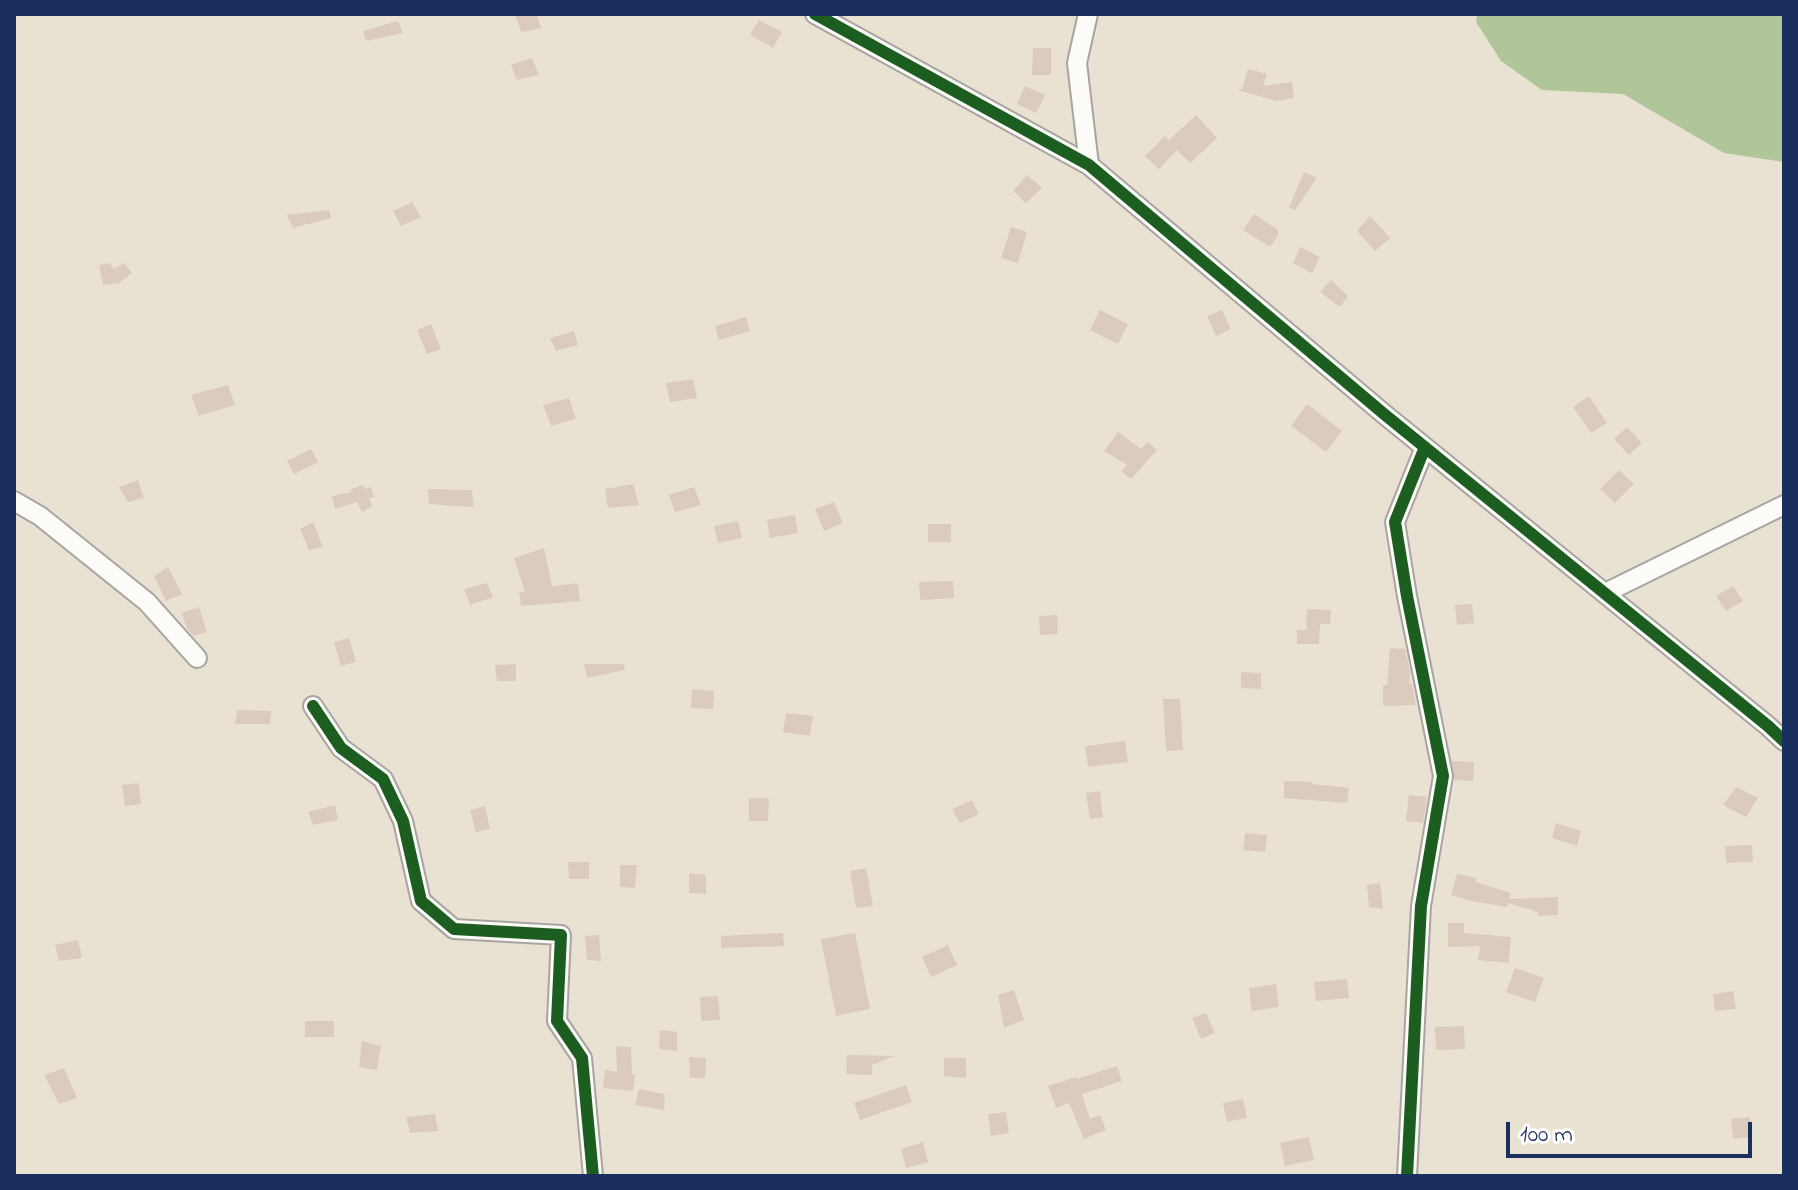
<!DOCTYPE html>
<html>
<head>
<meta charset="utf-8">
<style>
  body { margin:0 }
  #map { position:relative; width:1798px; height:1190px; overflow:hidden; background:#e9e2d3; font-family:"Indie Flower",sans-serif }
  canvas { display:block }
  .frame { position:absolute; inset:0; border:16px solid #1b2f5e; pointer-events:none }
  .scale { position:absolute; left:1506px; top:1122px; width:246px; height:36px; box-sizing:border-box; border:4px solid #1b2f5e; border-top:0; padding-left:10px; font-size:24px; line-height:28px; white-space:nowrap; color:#1b2f5e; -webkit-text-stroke:6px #fff; paint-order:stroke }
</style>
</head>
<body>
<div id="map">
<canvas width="1798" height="1190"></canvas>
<div class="frame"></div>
<div class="scale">100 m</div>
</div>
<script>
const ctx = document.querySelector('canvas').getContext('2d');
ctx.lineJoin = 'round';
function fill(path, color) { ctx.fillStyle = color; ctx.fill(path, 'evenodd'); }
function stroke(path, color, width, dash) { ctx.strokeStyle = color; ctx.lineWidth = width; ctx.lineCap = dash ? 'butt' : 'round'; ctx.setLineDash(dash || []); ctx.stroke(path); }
fill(new Path2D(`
  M 1477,14 L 1784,14 L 1784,162 L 1724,153 L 1623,94 L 1542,90 L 1501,61 L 1476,22 Z`), '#b0c698');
fill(new Path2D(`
  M 515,14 L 537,14 L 541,28 L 521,32 Z
  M 759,20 L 782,32 L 773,48 L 750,35 Z
  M 398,21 L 403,33 L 366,41 L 363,31 Z
  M 1033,48 L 1051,48 L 1051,75 L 1032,75 Z
  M 532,58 L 539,75 L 517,80 L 511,65 Z
  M 1248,69 L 1267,74 L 1263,86 L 1292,82 L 1294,98 L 1276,101 L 1238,90 L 1242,89 Z
  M 1025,86 L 1045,95 L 1036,113 L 1017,104 Z
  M 1196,115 L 1217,138 L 1190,163 L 1177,150 L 1159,169 L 1145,156 L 1165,136 L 1169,140 Z
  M 1304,172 L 1317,178 L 1295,210 L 1289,207 Z
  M 1027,175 L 1042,188 L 1026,203 L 1013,191 Z
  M 412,202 L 421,217 L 401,226 L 393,211 Z
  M 329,210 L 331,218 L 293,228 L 287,215 Z
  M 1254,214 L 1278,230 L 1278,235 L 1270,247 L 1243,230 Z
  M 1370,216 L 1390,238 L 1375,251 L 1357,231 Z
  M 1011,227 L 1027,232 L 1018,263 L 1001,258 Z
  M 1300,247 L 1320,257 L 1312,273 L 1293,263 Z
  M 110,263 L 114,269 L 124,263 L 132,273 L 119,283 L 103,285 L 99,265 Z
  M 1331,280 L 1348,296 L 1340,307 L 1320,292 Z
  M 1100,310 L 1128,324 L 1118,344 L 1090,330 Z
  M 1222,310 L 1231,329 L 1216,336 L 1207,316 Z
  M 746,317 L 750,331 L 719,340 L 715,326 Z
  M 431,324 L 441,349 L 427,354 L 417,330 Z
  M 574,331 L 578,345 L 556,351 L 550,338 Z
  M 693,379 L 697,398 L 670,402 L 666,383 Z
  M 228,385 L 235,405 L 199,416 L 191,395 Z
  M 1589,396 L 1607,423 L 1591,433 L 1573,407 Z
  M 569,398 L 576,419 L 551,426 L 543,405 Z
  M 1307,404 L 1342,431 L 1326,452 L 1291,426 Z
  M 1627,427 L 1642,443 L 1629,455 L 1614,439 Z
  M 1118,432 L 1141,449 L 1148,442 L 1157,450 L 1131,479 L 1121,471 L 1127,465 L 1104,451 Z
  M 311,449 L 318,462 L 294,474 L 287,461 Z
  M 1619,470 L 1634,484 L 1615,503 L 1600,489 Z
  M 138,480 L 144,498 L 128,502 L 119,487 Z
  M 633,484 L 639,505 L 608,508 L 605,489 Z
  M 363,485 L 365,489 L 371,487 L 374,497 L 369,498 L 372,506 L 362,512 L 357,502 L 335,509 L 332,496 L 352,492 L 350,490 Z
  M 694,487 L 701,505 L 675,512 L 669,495 Z
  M 428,489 L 472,490 L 474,507 L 429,504 Z
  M 834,502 L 843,523 L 824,531 L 815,509 Z
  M 795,515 L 798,533 L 770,538 L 767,520 Z
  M 738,521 L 742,538 L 718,543 L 714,526 Z
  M 313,522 L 323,547 L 309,550 L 300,529 Z
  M 928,524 L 951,524 L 951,542 L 928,542 Z
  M 544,548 L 552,586 L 578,583 L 580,601 L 521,606 L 519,592 L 525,592 L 514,558 Z
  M 168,567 L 182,594 L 166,601 L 154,576 Z
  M 953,581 L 954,598 L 920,600 L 919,582 Z
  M 487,583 L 493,597 L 470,605 L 464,589 Z
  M 1733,586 L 1743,601 L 1726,611 L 1716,596 Z
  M 1472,604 L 1474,623 L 1457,625 L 1455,605 Z
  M 199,607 L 207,632 L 194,636 L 187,629 L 182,613 Z
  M 1307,609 L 1331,610 L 1330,624 L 1320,624 L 1319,644 L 1297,644 L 1297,630 L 1306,630 Z
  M 1057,615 L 1058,634 L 1040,635 L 1039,616 Z
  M 349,638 L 356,662 L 341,666 L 334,642 Z
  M 1390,648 L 1405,649 L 1410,671 L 1409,684 L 1412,684 L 1416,705 L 1383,706 L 1383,685 L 1387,685 Z
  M 516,664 L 516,681 L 497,681 L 495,665 Z
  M 584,664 L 624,664 L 625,670 L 587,678 Z
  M 1241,672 L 1261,673 L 1261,689 L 1241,688 Z
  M 692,689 L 714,691 L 713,709 L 691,708 Z
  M 1163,699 L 1180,699 L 1183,750 L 1166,751 Z
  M 237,710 L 271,711 L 270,724 L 235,724 Z
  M 786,713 L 813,716 L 810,736 L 783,732 Z
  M 1125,741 L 1128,762 L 1088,767 L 1085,746 Z
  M 1452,761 L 1474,762 L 1473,781 L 1454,780 Z
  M 1284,781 L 1312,782 L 1312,784 L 1349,788 L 1347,803 L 1284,798 Z
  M 139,783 L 141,804 L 125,806 L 122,785 Z
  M 1736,787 L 1758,798 L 1746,817 L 1723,805 Z
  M 1100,791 L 1103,817 L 1090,819 L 1086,793 Z
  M 1409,795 L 1427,797 L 1423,823 L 1406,821 Z
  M 749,798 L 769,798 L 768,821 L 749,821 Z
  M 972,800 L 979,814 L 960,823 L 952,809 Z
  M 335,805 L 338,820 L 313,825 L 308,812 Z
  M 485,806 L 490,829 L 476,832 L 470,810 Z
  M 1556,823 L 1581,831 L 1577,846 L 1552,838 Z
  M 1245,833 L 1267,835 L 1265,852 L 1243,850 Z
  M 1752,845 L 1753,862 L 1726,863 L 1725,846 Z
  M 568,862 L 589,862 L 589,879 L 569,879 Z
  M 620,865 L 637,865 L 635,888 L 620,887 Z
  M 866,868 L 873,906 L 856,908 L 850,871 Z
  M 689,873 L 706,875 L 706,894 L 689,893 Z
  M 1457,874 L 1476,878 L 1476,882 L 1511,893 L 1509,899 L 1558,897 L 1558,915 L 1538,916 L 1538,912 L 1532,911 L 1532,910 L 1508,903 L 1507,907 L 1471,901 L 1451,895 Z
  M 1380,883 L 1383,909 L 1369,907 L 1367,885 Z
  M 1448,923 L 1464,923 L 1464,933 L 1511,937 L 1509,963 L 1478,960 L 1480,946 L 1448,947 Z
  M 783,933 L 784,946 L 721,948 L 721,936 Z
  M 855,933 L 870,1009 L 836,1016 L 821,939 Z
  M 599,935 L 601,961 L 587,960 L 585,936 Z
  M 78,940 L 82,958 L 59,961 L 55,945 Z
  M 948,945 L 957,965 L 931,977 L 922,957 Z
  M 1515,968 L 1544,978 L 1535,1002 L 1506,992 Z
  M 1347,979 L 1349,998 L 1316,1001 L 1314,982 Z
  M 1276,984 L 1279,1007 L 1252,1011 L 1249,988 Z
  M 1014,990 L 1024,1020 L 1004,1028 L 998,995 Z
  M 1733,991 L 1736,1009 L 1715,1011 L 1713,994 Z
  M 718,996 L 720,1020 L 701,1021 L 700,997 Z
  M 1206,1013 L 1215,1033 L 1201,1039 L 1192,1018 Z
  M 305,1021 L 334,1021 L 334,1037 L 305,1037 Z
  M 1464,1026 L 1465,1049 L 1436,1050 L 1435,1027 Z
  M 660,1030 L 677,1032 L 677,1051 L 659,1049 Z
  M 362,1041 L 381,1046 L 377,1070 L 359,1067 Z
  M 616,1046 L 631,1047 L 632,1074 L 635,1075 L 633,1091 L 603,1088 L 605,1070 L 617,1072 Z
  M 847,1055 L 895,1056 L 872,1065 L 872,1075 L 846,1074 Z
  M 689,1057 L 706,1058 L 705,1078 L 690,1078 Z
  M 944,1058 L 966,1058 L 966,1078 L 944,1076 Z
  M 1117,1066 L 1122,1081 L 1082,1094 L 1090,1119 L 1100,1115 L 1106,1130 L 1084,1139 L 1069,1103 L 1056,1108 L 1048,1086 L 1076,1077 L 1077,1079 Z
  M 64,1068 L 77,1098 L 59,1104 L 44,1075 Z
  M 906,1085 L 912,1102 L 860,1120 L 854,1103 Z
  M 639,1089 L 665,1094 L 664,1110 L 635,1105 Z
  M 1243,1099 L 1247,1118 L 1227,1122 L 1223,1103 Z
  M 1006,1112 L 1009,1133 L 991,1136 L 988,1114 Z
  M 435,1114 L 438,1131 L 410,1133 L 406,1117 Z
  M 1750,1117 L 1752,1137 L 1733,1139 L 1731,1119 Z
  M 1309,1137 L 1314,1160 L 1285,1166 L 1280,1143 Z
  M 923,1142 L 928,1162 L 906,1168 L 901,1149 Z`), '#dbcbbd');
const minor = new Path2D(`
  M 815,14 L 1089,165 L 1384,414 L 1768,726 L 1784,741
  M 1088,14 L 1077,63 L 1089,165
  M 14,501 L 40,516 L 147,602 L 197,658
  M 1605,593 L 1784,505
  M 313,706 L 341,748 L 383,779 L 403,821 L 421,901 L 454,929 L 561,935 L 557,1021 L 582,1058 L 593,1176
  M 1407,1176 L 1421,906 L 1443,776 L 1407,596 L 1395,522 L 1425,447`);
stroke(minor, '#a6a5a2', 22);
stroke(minor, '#fcfbf8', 18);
stroke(new Path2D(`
  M 815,14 L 1089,165 L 1384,414 L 1768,726 L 1784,741
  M 313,706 L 341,748 L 383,779 L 403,821 L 421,901 L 454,929 L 561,935 L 557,1021 L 582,1058 L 593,1176
  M 1407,1176 L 1421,906 L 1443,776 L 1407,596 L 1395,522 L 1425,447`), '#1b5e20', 12);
</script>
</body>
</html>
